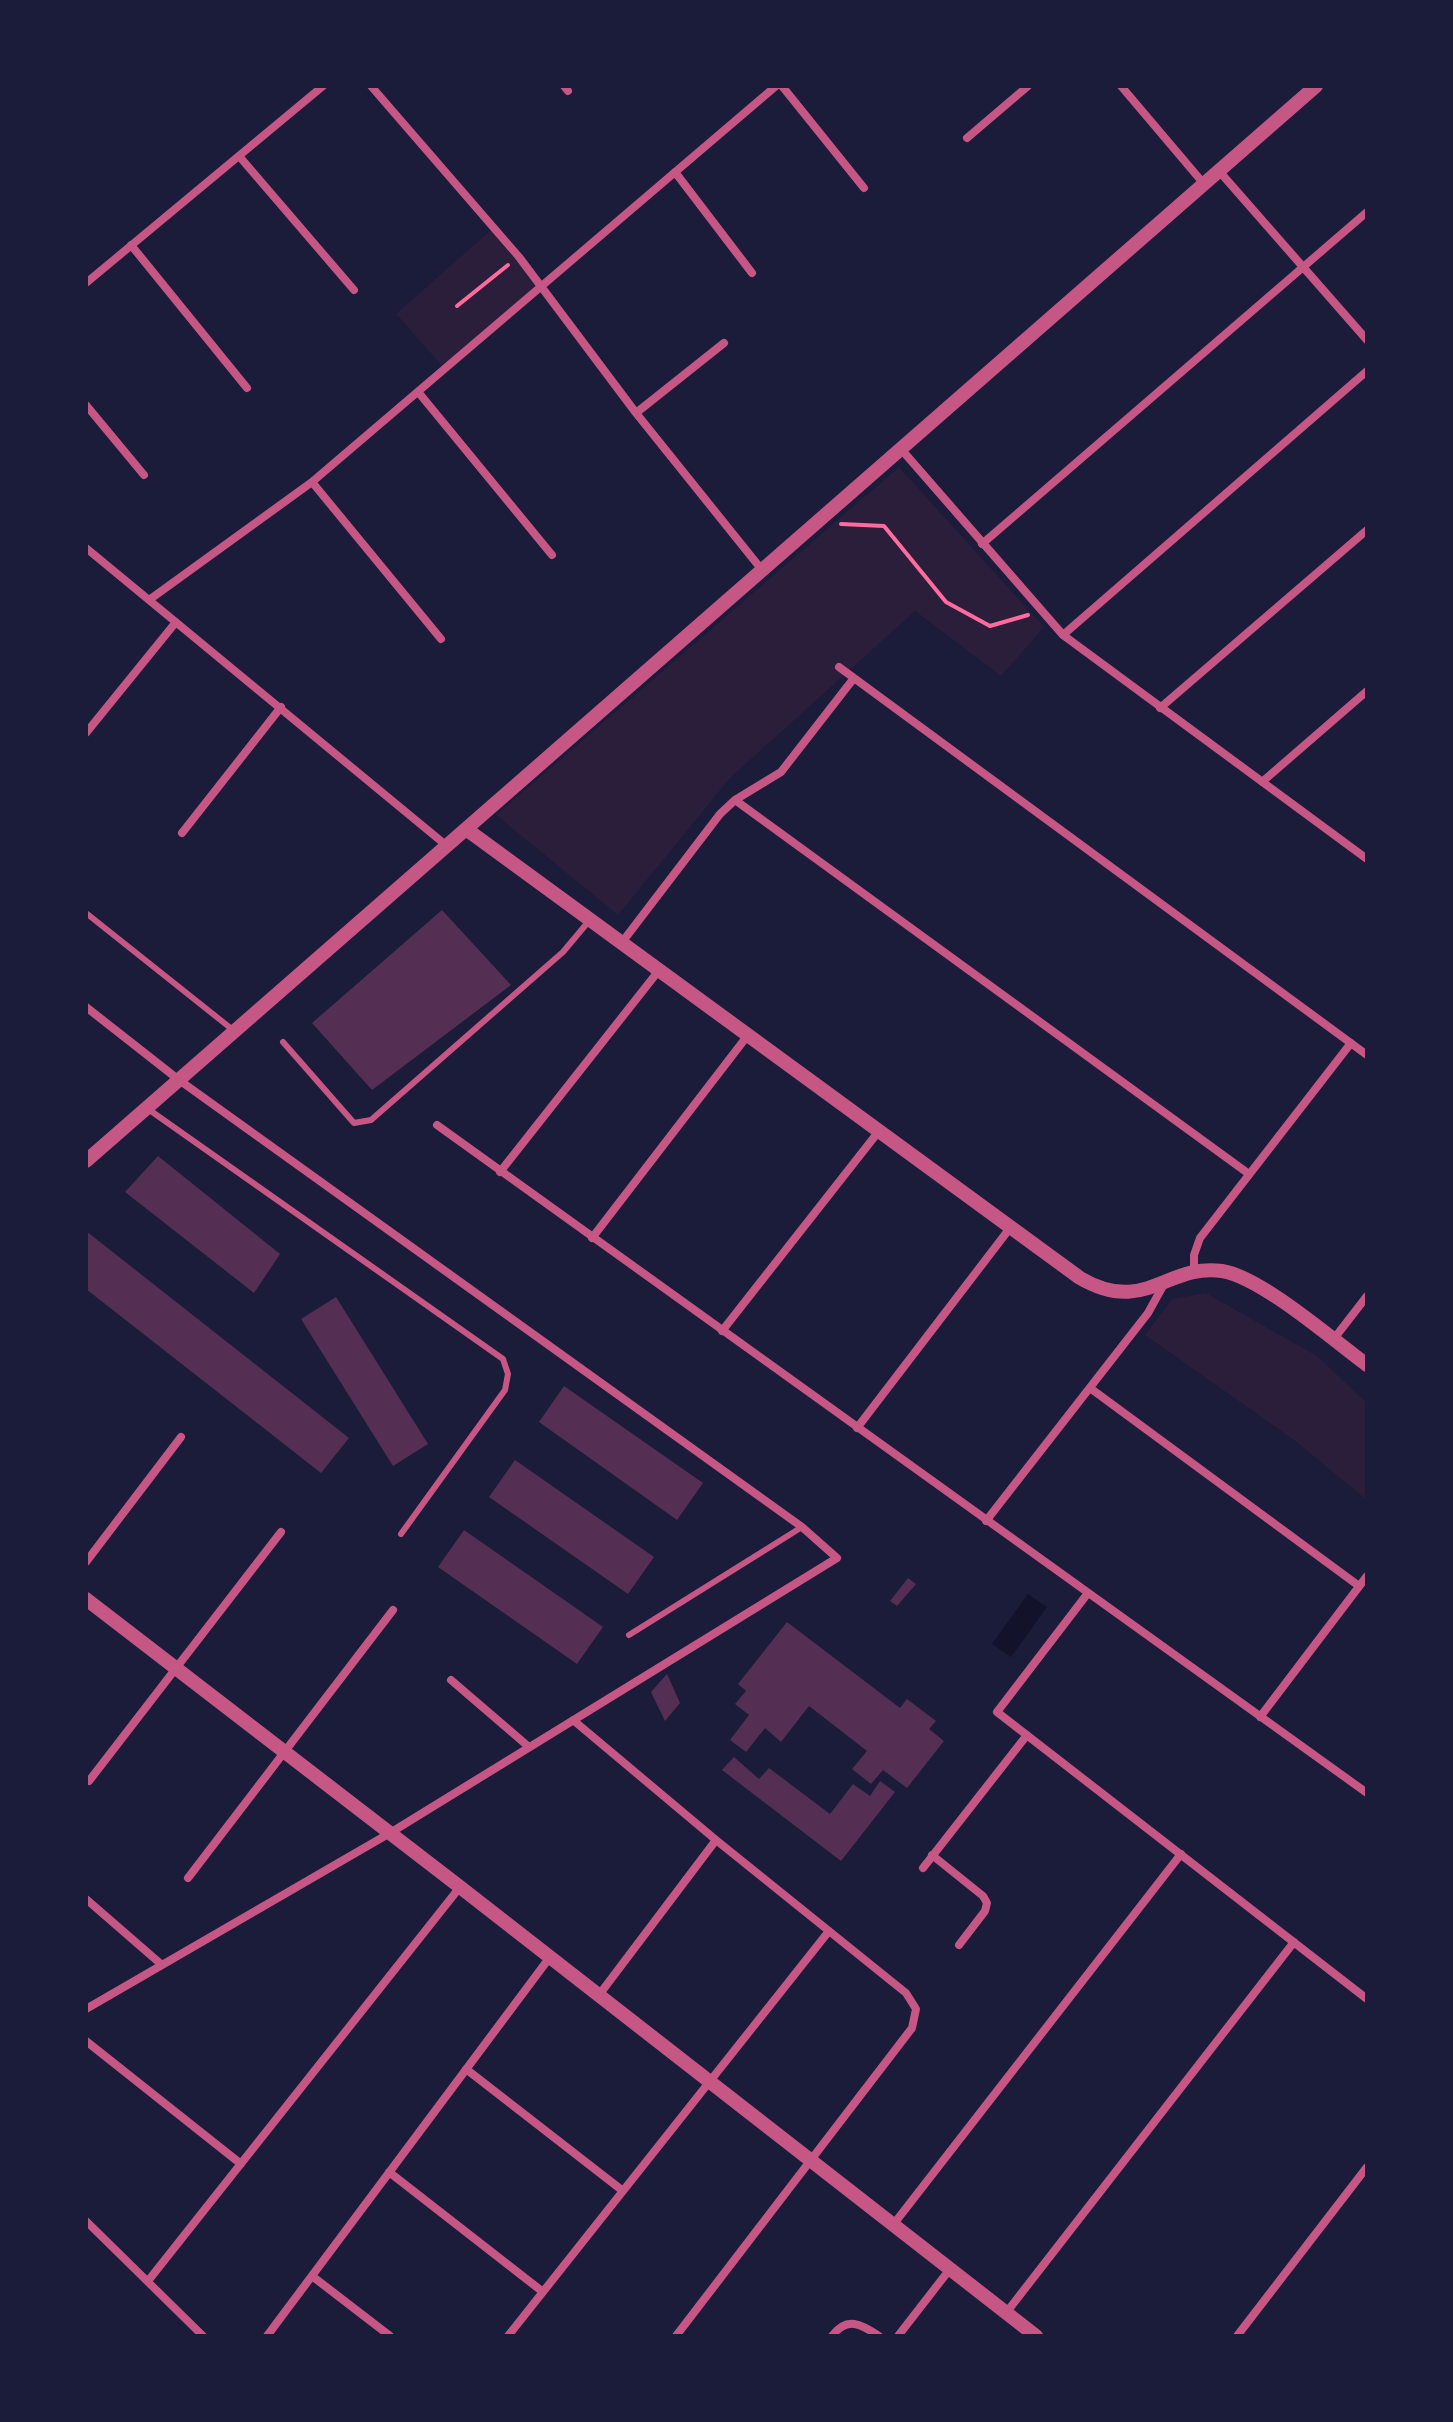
<!DOCTYPE html>
<html>
<head>
<meta charset="utf-8">
<style>
  body { margin:0 }
  #map { position:relative; width:1453px; height:2422px; overflow:hidden; background:#1b1b3a; font-family:Barlow,sans-serif }
  canvas { display:block }
  .frame { position:absolute; inset:0; border:88px solid #1b1b3a; pointer-events:none }
</style>
</head>
<body>
<div id="map">
<canvas width="1453" height="2422"></canvas>
<div class="frame"></div>
</div>
<script>
const ctx = document.querySelector('canvas').getContext('2d');
ctx.lineJoin = 'round';
function fill(path, color) { ctx.fillStyle = color; ctx.fill(path, 'evenodd'); }
function stroke(path, color, width, dash) { ctx.strokeStyle = color; ctx.lineWidth = width; ctx.lineCap = dash ? 'butt' : 'round'; ctx.setLineDash(dash || []); ctx.stroke(path); }
fill(new Path2D(`
  M 491,230 L 538,285 L 446,370 L 396,314 Z
  M 899,467 L 1044,627 L 1001,676 L 915,611 L 730,778 L 618,915 L 496,815 Z
  M 1206,1293 L 1317,1356 L 1367,1403 L 1367,1500 L 1294,1440 L 1145,1335 L 1172,1299 Z`), '#2a1e3b');
fill(new Path2D(`
  M 1028,1594 L 1047,1607 L 1011,1657 L 992,1644 Z`), '#12122b');
fill(new Path2D(`
  M 442,910 L 511,985 L 372,1090 L 312,1023 Z
  M 158,1156 L 280,1254 L 254,1293 L 125,1192 Z
  M 86,1231 L 349,1438 L 321,1473 L 86,1289 Z
  M 336,1297 L 428,1444 L 393,1466 L 301,1319 Z
  M 564,1386 L 703,1483 L 677,1520 L 539,1422 Z
  M 515,1460 L 654,1557 L 628,1594 L 489,1497 Z
  M 464,1530 L 603,1627 L 577,1664 L 438,1567 Z
  M 908,1578 L 916,1584 L 897,1606 L 890,1601 Z
  M 787,1622 L 900,1708 L 907,1699 L 936,1721 L 929,1729 L 944,1741 L 907,1788 L 883,1770 L 871,1784 L 852,1769 L 867,1751 L 809,1706 L 781,1742 L 765,1728 L 746,1752 L 730,1740 L 749,1715 L 735,1704 L 746,1691 L 738,1684 Z
  M 667,1674 L 680,1703 L 665,1721 L 651,1692 Z
  M 734,1757 L 759,1779 L 769,1768 L 830,1814 L 853,1784 L 870,1796 L 880,1781 L 895,1792 L 841,1861 L 722,1770 Z`), '#542f53');
stroke(new Path2D(`
  M 457,306 L 508,265
  M 841,524 L 884,526 L 946,602 L 990,626 L 1028,615`), '#ff6b9d', 4);
stroke(new Path2D(`
  M 86,913 L 233,1030
  M 283,1042 L 354,1123 L 371,1120 L 563,952 L 589,921
  M 148,1109 L 503,1359 L 508,1374 L 505,1390 L 401,1534
  M 629,1635 L 802,1527`), '#c65784', 6);
stroke(new Path2D(`
  M 371,86 L 519,257 L 636,413 L 762,570
  M 564,86 L 568,91
  M 782,86 L 864,188
  M 1121,86 L 1204,184
  M 967,138 L 1028,86
  M 239,156 L 354,290
  M 1219,171 L 1367,340
  M 675,172 L 752,273
  M 131,245 L 247,388
  M 86,283 L 323,86
  M 419,393 L 552,555
  M 86,405 L 144,475
  M 636,413 L 724,343
  M 901,449 L 1063,635 L 1367,859
  M 312,482 L 441,639
  M 982,544 L 1367,212
  M 86,548 L 447,846
  M 149,600 L 312,482 L 776,86
  M 1063,635 L 1367,371
  M 839,667 L 1367,1055
  M 1160,708 L 1367,530
  M 86,733 L 176,622
  M 1262,782 L 1367,691
  M 735,800 L 1249,1174
  M 182,833 L 281,707
  M 623,941 L 720,814 L 735,800 L 781,772 L 854,678
  M 86,1007 L 179,1080 L 802,1527 L 837,1558 L 390,1833 L 86,2009
  M 437,1125 L 1367,1793
  M 500,1172 L 660,969
  M 592,1238 L 748,1035
  M 1194,1272 L 1194,1255 L 1200,1238 L 1351,1043
  M 722,1331 L 879,1131
  M 1333,1340 L 1367,1296
  M 1090,1388 L 1359,1586
  M 857,1428 L 1010,1228
  M 986,1521 L 1148,1313 L 1164,1284
  M 86,1562 L 181,1437
  M 1088,1593 L 997,1712 L 1367,1999
  M 451,1680 L 529,1747
  M 1260,1717 L 1367,1576
  M 573,1720 L 716,1840 L 906,1993 L 916,2009 L 912,2028 L 676,2336
  M 89,1781 L 281,1532
  M 932,1855 L 983,1896 L 987,1903 L 985,1911 L 959,1945
  M 923,1868 L 1027,1735
  M 188,1878 L 393,1610
  M 86,1899 L 162,1965
  M 599,1995 L 716,1840
  M 86,2041 L 241,2164
  M 466,2069 L 623,2191
  M 389,2172 L 543,2292
  M 86,2221 L 203,2336
  M 893,2225 L 1181,1854
  M 312,2276 L 390,2336
  M 148,2281 L 460,1887
  M 1006,2313 L 1294,1942
  M 267,2336 L 550,1957
  M 508,2336 L 829,1931
  M 832,2336 C 847,2316 861,2324 879,2336
  M 898,2336 L 950,2269
  M 1237,2336 L 1367,2167`), '#c65784', 8);
stroke(new Path2D(`
  M 466,829 L 1080,1278 C 1145,1316 1167,1263 1222,1271 C 1261,1277 1333,1340 1367,1365
  M 86,1161 L 1316,86
  M 86,1599 L 460,1887 L 1036,2336`), '#c65784', 14);
</script>
</body>
</html>
